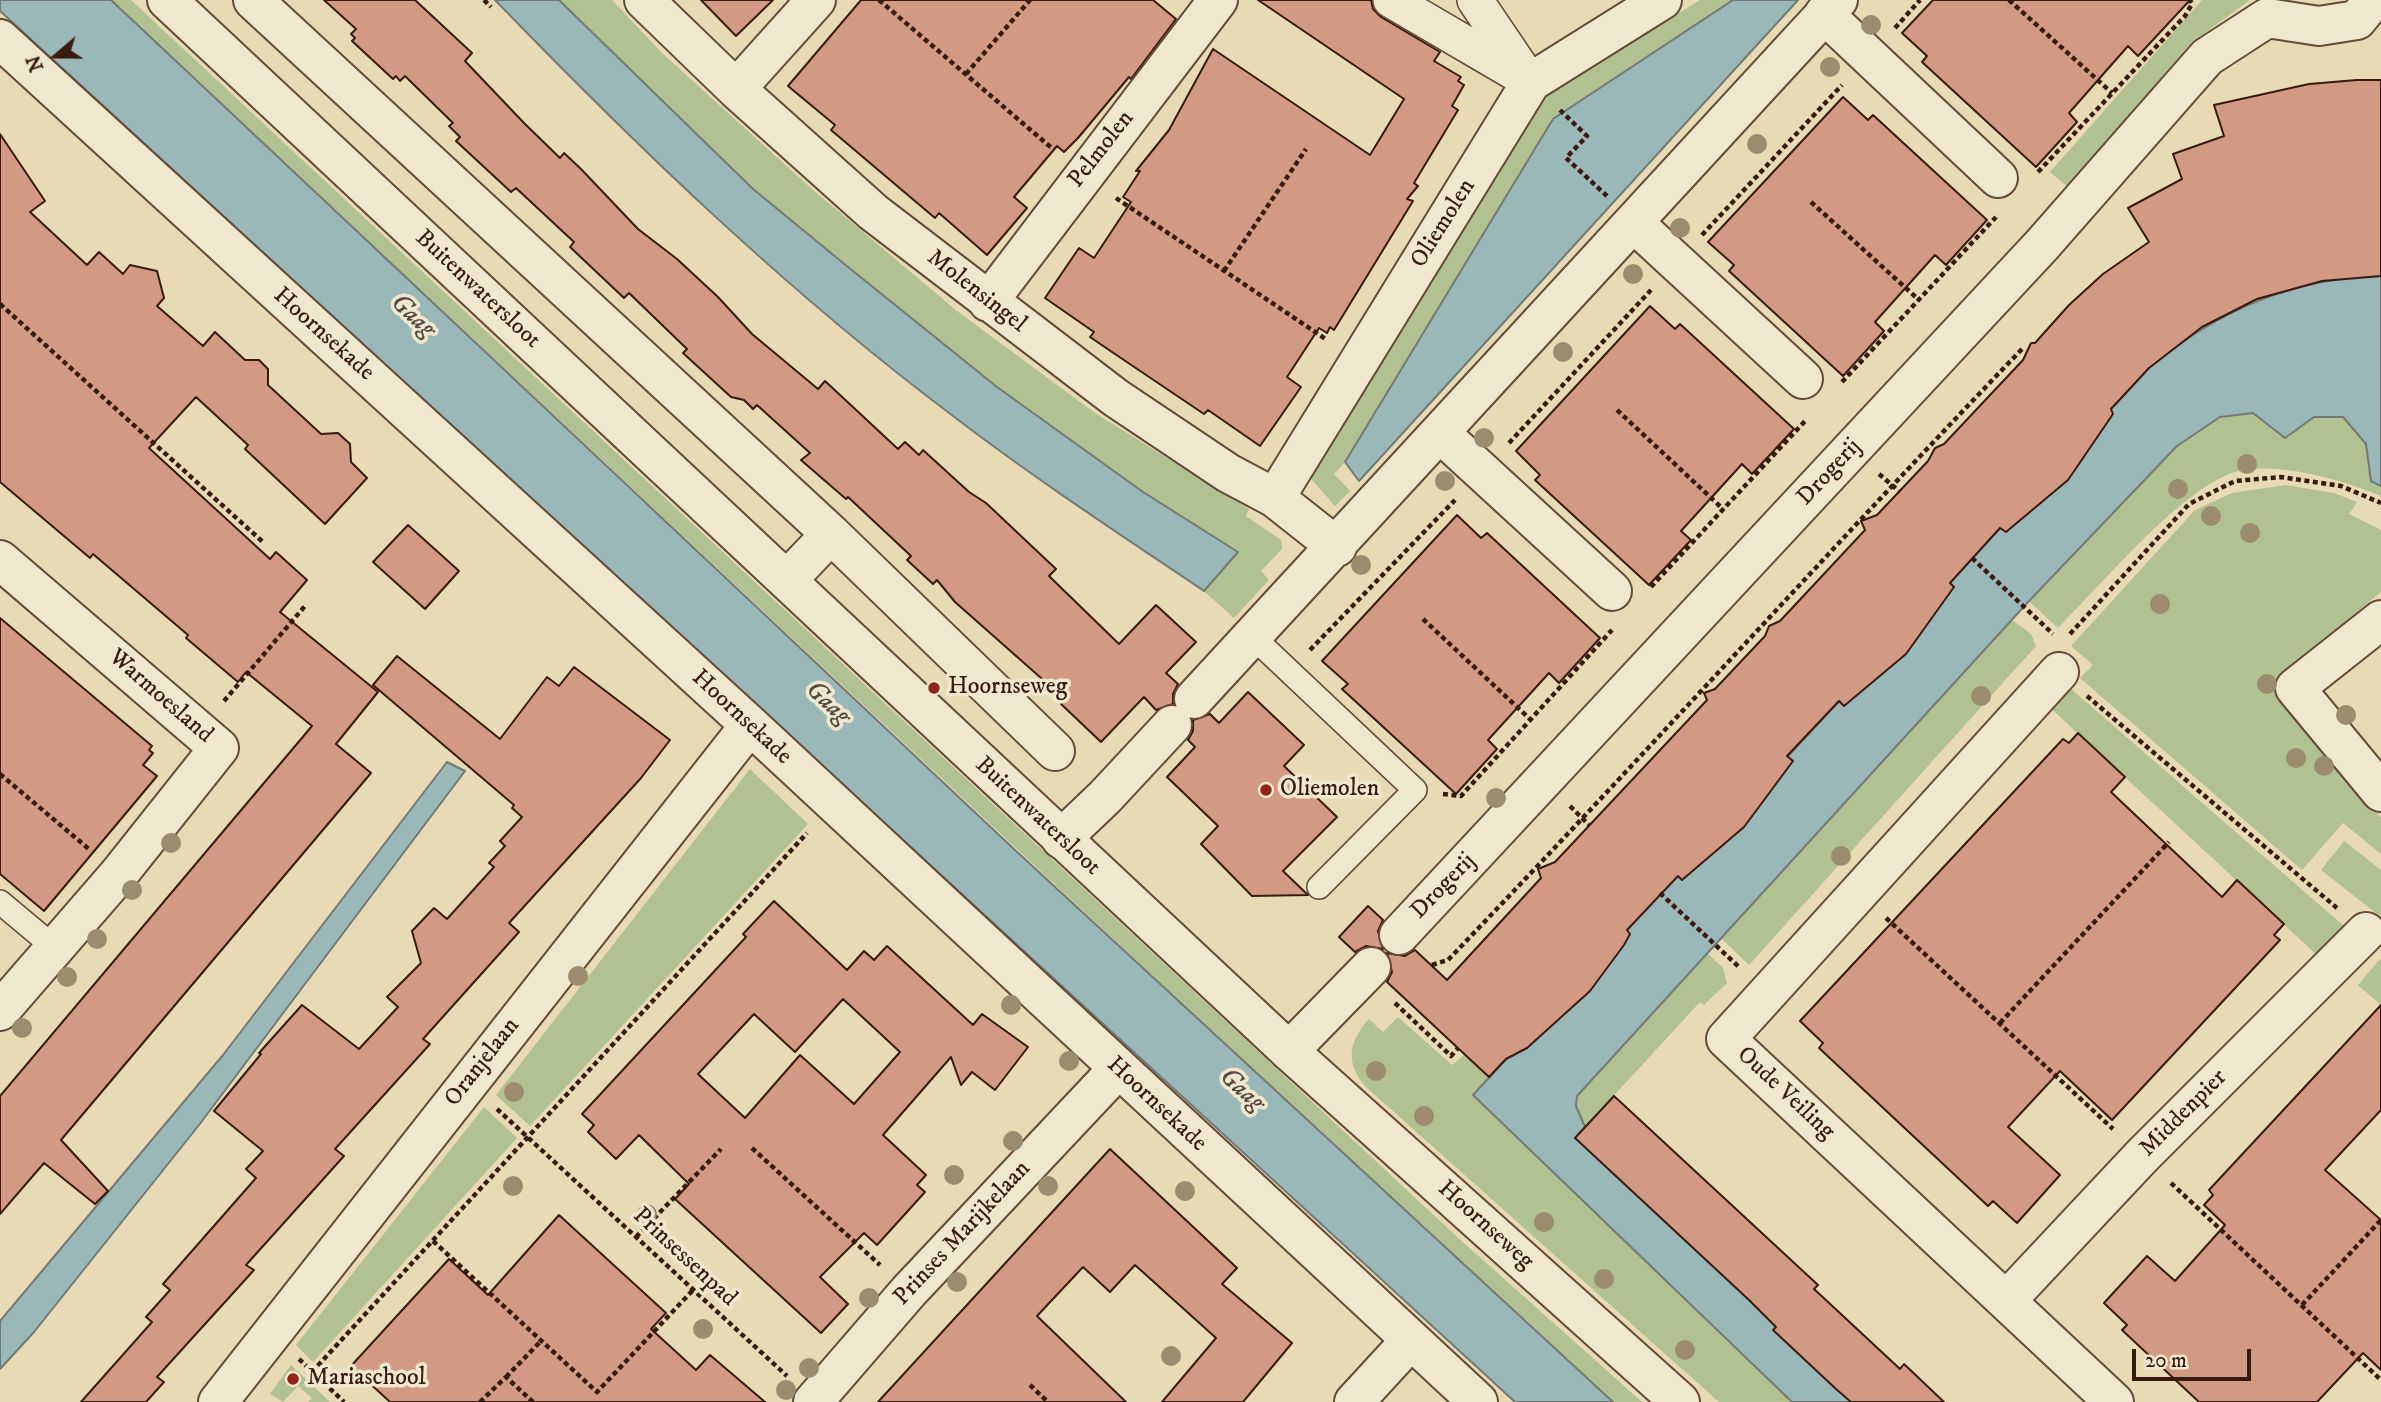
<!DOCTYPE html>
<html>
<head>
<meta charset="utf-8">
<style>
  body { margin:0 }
  #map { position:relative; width:2381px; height:1402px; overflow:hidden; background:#e8dab5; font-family:"IM FELL DW Pica",serif }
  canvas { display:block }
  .north { position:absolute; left:21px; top:21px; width:70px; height:70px; -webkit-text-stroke:5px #f0e7cf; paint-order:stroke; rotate:250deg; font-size:19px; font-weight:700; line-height:28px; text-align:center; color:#381a10 }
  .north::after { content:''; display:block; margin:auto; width:24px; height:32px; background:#381a10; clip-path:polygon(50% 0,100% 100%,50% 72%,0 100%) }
  .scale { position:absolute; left:2132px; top:1349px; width:119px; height:32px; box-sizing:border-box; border:4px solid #381a10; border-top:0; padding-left:9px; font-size:21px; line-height:24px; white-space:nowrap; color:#381a10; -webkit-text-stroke:5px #f0e7cf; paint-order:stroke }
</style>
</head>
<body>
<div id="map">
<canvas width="2381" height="1402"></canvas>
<div class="north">N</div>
<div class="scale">20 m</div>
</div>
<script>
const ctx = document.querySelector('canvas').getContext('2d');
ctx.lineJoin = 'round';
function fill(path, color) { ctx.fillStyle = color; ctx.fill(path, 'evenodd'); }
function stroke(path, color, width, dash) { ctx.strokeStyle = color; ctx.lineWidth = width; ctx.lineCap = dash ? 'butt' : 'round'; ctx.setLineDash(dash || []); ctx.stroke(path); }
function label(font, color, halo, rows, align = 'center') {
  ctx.font = font + ' "IM FELL DW Pica",serif'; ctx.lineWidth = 7; ctx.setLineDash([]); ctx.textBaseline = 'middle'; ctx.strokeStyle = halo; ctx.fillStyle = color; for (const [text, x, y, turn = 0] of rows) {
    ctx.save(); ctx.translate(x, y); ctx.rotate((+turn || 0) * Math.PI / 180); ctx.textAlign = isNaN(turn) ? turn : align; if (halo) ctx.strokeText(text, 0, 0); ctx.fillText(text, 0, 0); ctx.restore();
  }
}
fill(new Path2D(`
  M 111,0 L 131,0 L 1455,1235 L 1642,1402 L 1613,1402 L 1444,1249 Z
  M 559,0 L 612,0 L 663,54 L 813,190 L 957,311 L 1095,413 L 1249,509 L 1246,516 L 1281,540 L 1282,549 L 1261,571 L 1269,580 L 1234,618 L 1204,591 L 1238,551 L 1143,492 L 997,387 L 848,267 L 753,189 Z
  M 1700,0 L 1733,0 L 1553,119 L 1345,462 L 1334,474 L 1350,491 L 1335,506 L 1306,473 L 1540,99 Z
  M 2202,0 L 2250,0 L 2191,43 L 2128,116 L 2074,192 L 2050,172 Z
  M 2253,413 L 2285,438 L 2314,417 L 2343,417 L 2366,444 L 2371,481 L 2381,486 L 2381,496 C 2344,480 2268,458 2229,474 C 2174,497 2102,584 2058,628 L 2029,601 L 2177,446 L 2220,417 Z
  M 2285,485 L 2334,493 L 2357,502 L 2349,514 L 2381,530 L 2381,592 L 2291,668 L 2292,706 L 2381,818 L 2381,854 L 2343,823 L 2302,870 L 2080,678 L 2093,665 L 2071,646 L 2195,510 L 2232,493 Z
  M 2012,620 L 2031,634 L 2036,646 L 1749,965 L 1721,938 Z
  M 2062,681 L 2345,927 L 2319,957 L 2044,702 Z
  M 750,769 L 808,824 L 530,1126 L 496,1095 Z
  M 2344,841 L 2381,870 L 2381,917 L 2321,870 Z
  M 1707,953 L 1723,968 L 1727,983 L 1704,1005 L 1700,1002 L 1585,1127 L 1576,1106 L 1577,1096 Z
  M 2381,958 L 2381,1005 L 2358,985 Z
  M 1398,1017 L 1452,1065 L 1465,1054 L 1489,1077 L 1474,1095 L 1792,1402 L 1719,1402 L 1366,1087 C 1345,1063 1348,1042 1369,1019 L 1383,1032 Z
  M 484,1107 L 517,1138 L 313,1362 L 296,1345 Z
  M 291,1365 L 330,1402 L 308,1402 L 312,1398 L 298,1386 L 283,1402 L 270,1394 Z`), '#b1c191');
const water = new Path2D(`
  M 0,0 L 111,0 L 1015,850 L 1613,1402 L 1515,1402 L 0,11 Z
  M 495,0 L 559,0 L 753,189 L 848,267 L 997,387 L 1143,492 L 1238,552 L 1204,591 C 1121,535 1037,480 957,419 C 790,294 640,150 495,0 Z
  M 1733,0 L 1798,0 L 1359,481 L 1345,462 L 1553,119 Z
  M 2381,276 L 2381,486 L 2371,481 L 2366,444 L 2343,417 L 2314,417 L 2285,438 L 2253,413 L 2220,417 L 2177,446 L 2029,601 L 1577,1096 L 1576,1106 L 1585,1127 L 1576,1137 L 1859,1402 L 1792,1402 L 1473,1095 L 2149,368 C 2216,311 2292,278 2381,276 Z
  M 447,762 L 465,771 L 199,1125 L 34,1332 L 0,1369 L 0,1321 L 223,1055 Z`);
fill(water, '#9ab8b7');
stroke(water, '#737974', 2);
const building = new Path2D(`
  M 324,0 L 415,0 L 472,53 L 465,61 L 524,123 L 560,158 L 564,153 L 581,169 L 638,229 L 677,259 L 718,297 L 752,334 L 818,389 L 825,381 L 898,449 L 905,442 L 919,455 L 923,450 L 969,492 L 986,503 L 1056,569 L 1049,576 L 1119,644 L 1156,605 L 1196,642 L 1166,673 L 1178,684 L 1173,694 L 1173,704 L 1156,710 L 1144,697 L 1101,742 L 1061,704 L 1064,701 L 1041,678 L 955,602 L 937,580 L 933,584 L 907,560 L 911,556 L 848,497 L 846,499 L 801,460 L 810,453 L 757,405 L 753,409 L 744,400 L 731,397 L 683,353 L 687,349 L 629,293 L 624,298 L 570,247 L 574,242 L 516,188 L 511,192 L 456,141 L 460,137 L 449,126 L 453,123 L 405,76 L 400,81 L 396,76 L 393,79 L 352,41 L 355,38 L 351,34 L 356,29 Z
  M 701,0 L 773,0 L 736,36 Z
  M 861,0 L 1153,0 L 1176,19 L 1131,79 L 1129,77 L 1078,138 L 1064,152 L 1057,146 L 1014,197 L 1027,208 L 987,255 L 939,213 L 935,218 L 831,130 L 835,125 L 788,86 Z
  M 1258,0 L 1371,0 L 1373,9 L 1381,17 L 1440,52 L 1434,61 L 1461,77 L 1458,81 L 1464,85 L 1452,106 L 1458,110 L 1414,183 L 1418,186 L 1407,199 L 1413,201 L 1334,330 L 1330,327 L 1327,333 L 1319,328 L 1287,377 L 1301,387 L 1260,446 L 1208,410 L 1204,414 L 1112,352 L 1090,337 L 1094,332 L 1045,298 L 1079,248 L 1094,258 L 1131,202 L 1123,197 L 1140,171 L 1136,171 L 1169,130 L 1213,49 L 1370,155 L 1404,99 Z
  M 1933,0 L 2190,0 L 2138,56 L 2128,46 L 2069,113 L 2077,122 L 2036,167 L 1922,62 L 1927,56 L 1902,33 Z
  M 2357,80 L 2381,80 L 2381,276 L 2322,281 L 2257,299 L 2202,327 L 2149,368 L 2111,409 L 2113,414 L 2068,480 L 2006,532 L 2000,528 L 1950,583 L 1954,587 L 1906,654 L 1844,706 L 1839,701 L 1787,756 L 1793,761 L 1744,827 L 1682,880 L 1678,876 L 1627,930 L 1630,934 L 1624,945 L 1590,991 L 1527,1048 L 1506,1059 L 1489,1077 L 1387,982 L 1392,972 L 1387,953 L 1405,956 L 1415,950 L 1447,980 L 1541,878 L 1538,869 L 1555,862 L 1707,700 L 1704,693 L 1715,689 L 1765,636 L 1769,626 L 1780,621 L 1865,530 L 1861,521 L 1877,515 L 1928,461 L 1935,448 L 1944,444 L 2023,360 L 2031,343 L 2035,343 L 2069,305 L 2103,274 L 2149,242 L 2128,208 L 2182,179 L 2173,154 L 2224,136 L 2214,105 L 2309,84 Z
  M 1843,97 L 1868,120 L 1873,115 L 1987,220 L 1946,265 L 1935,255 L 1875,322 L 1884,331 L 1843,376 L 1729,271 L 1734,265 L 1708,242 Z
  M 0,134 L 45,201 L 30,212 L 87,265 L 99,252 L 123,274 L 130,265 L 157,271 L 164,298 L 157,306 L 203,346 L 215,332 L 245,360 L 259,360 L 268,369 L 268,385 L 321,434 L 338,433 L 350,444 L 351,462 L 367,478 L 325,524 L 245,449 L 248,445 L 196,397 L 149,448 L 270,559 L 276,552 L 307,580 L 280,612 L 378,692 L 336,744 L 371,773 L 61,1140 L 108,1191 L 95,1204 L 44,1163 L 0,1214 L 0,1096 L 312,726 L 246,672 L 238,682 L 186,638 L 188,635 L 93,554 L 90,558 L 0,482 Z
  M 1650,306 L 1675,329 L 1680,324 L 1794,429 L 1752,474 L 1742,464 L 1681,531 L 1691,540 L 1649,585 L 1535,480 L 1540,475 L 1516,451 Z
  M 1457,515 L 1481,538 L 1487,533 L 1600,638 L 1559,683 L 1549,673 L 1488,740 L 1497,749 L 1456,794 L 1342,689 L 1348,684 L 1322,661 Z
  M 408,525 L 459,571 L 425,609 L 373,562 Z
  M 0,618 L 152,746 L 149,750 L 153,753 L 143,765 L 157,776 L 44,911 L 0,874 Z
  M 397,656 L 500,739 L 547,677 L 559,686 L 574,667 L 670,740 L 641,778 L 509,923 L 519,932 L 423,1039 L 430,1044 L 335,1149 L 344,1156 L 246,1265 L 254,1270 L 157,1377 L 164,1382 L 146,1402 L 81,1402 L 152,1322 L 146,1317 L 170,1290 L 163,1284 L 256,1178 L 246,1169 L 263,1151 L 214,1111 L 261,1054 L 259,1053 L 302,1005 L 359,1049 L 398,1007 L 387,997 L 421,963 L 412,931 L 434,908 L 447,919 L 494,867 L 489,863 L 505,846 L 500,841 L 522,817 L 512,808 L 514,805 L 373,685 Z
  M 1248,692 L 1304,745 L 1284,766 L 1337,817 L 1283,871 L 1308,895 L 1252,896 L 1201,844 L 1218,826 L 1167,777 L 1195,747 L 1188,740 L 1193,731 L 1193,720 L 1210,714 L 1219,723 Z
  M 2078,733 L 2125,777 L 2111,792 L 2222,897 L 2237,880 L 2284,924 L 2274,935 L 2280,940 L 2112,1120 L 2060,1071 L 2008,1127 L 2060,1175 L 2017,1223 L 1993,1201 L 1988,1206 L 1819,1048 L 1823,1043 L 1800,1021 L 2063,739 L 2069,743 Z
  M 774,901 L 847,970 L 864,951 L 874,960 L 887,946 L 973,1025 L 982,1014 L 1028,1047 L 995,1090 L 972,1072 L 961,1085 L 951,1057 L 883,1135 L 926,1175 L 917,1185 L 925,1192 L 877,1245 L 864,1233 L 820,1277 L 848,1304 L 821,1333 L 675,1199 L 689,1184 L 639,1135 L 616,1159 L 588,1132 L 594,1125 L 582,1114 L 746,937 L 743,934 ZM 843,999 L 900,1052 L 854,1104 L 800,1055 L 745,1118 L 698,1074 L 754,1014 L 795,1052 Z
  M 1368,906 L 1383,920 L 1378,931 L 1383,949 L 1366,946 L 1355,952 L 1339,937 Z
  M 2381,1005 L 2381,1110 L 2325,1170 L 2381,1220 L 2381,1370 L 2363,1353 L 2317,1402 L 2199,1402 L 2122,1330 L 2127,1325 L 2104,1303 L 2147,1256 L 2175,1281 L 2225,1225 L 2204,1205 L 2213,1195 L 2209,1190 Z
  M 1614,1096 L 1818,1285 L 1814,1289 L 1871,1342 L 1900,1369 L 1904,1364 L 1944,1402 L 1851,1402 L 1836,1389 L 1773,1330 L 1776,1327 L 1749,1300 L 1575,1138 Z
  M 1110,1149 L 1237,1268 L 1222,1284 L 1292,1343 L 1243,1402 L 1162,1402 L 1216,1338 L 1135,1265 L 1110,1292 L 1083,1267 L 1037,1316 L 1126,1402 L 878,1402 Z
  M 559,1215 L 666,1313 L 651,1329 L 696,1370 L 710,1355 L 765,1402 L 390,1402 L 351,1366 L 449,1259 L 488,1295 Z`);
fill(building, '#d29a84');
stroke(building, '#381a10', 2);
const service = new Path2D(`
  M 1253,637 L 1415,790 L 1319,887
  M 0,902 L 55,948`);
const pedestrian = new Path2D(`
  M 1391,0 L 1531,82
  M 1475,0 L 1523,71`);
const minor = new Path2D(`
  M 253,0 L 831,534 L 1055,751
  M 644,0 L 736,89 L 873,212 L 1116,398 L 1228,473 L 1275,498 L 1337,547
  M 1824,14 L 1998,178
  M 0,39 L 750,725 L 1478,1402
  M 736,89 L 816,0
  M 1635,224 L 1803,379
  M 988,302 L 1218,0
  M 1441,434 L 1612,591
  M 1275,498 L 1531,82 L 1662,0
  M 0,560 L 219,748 L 118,875 L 0,1011
  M 787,580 L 831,534
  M 2381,620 L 2295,688 L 2381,792
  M 2059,672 L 1726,1039 L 2114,1402
  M 1194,699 L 1838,0
  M 1061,839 L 1105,797 L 1172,725
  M 1399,935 L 2042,245 L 2207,57 L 2267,18 L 2319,26 L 2357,20 L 2373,0
  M 1289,1051 L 1371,967
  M 2006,1301 L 2142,1156 L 2366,932
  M 218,1402 L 750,725
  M 813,1402 L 909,1291 L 1118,1069
  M 1354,1402 L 1411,1340`);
const tertiary = new Path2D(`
  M 167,0 L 1289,1051 L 1680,1402`);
stroke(service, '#644a39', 26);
stroke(pedestrian, '#644a39', 38);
stroke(minor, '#644a39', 42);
stroke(tertiary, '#644a39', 42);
stroke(new Path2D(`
  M 484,0 L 491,7
  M 879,0 L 1054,150
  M 2009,0 L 2112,93
  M 1895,28 L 1920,0
  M 966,74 L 1030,0
  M 1560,110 L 1587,136 L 1566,158 L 1607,196
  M 2038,172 L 2185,16 L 2192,4 L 2190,0
  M 1116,198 L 1327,340
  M 1811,202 L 1919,300
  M 1702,235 L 1842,85
  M 1224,271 L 1306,149
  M 0,304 L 264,543
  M 1842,382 L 1996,217
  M 1617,410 L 1723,509
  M 1509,443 L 1651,290
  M 1879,474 L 1900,492
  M 1972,558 L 2053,634
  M 1651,587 L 1807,419
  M 1423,619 L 1531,720
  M 2070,634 L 2189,504 L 2235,481 L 2281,477 L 2341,486 L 2381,503
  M 1310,650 L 1455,500
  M 2087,696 L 2337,908
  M 224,701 L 305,606
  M 0,774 L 90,850
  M 1443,794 L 1461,796 L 1612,630
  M 1570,806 L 1589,825
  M 1660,893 L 1740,968
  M 1886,918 L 2113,1129
  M 1432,965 L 1448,960 C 1642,758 1829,550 2023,348
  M 1395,1003 L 1451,1056 L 1458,1048
  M 2000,1023 L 2169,842
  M 497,1109 L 787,1376
  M 752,1148 L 880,1265
  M 2171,1183 L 2381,1380
  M 636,1237 L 721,1149
  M 433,1241 L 597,1392 L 693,1290
  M 2302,1305 L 2381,1220
  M 299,1359 L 344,1402
  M 312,1372 L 807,833
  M 506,1377 L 541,1341
  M 1030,1385 L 1048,1402
  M 480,1402 L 506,1377 L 533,1402`), '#381a10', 4.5, [5, 3.5]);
stroke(service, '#f0e7cf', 23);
stroke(pedestrian, '#f0e7cf', 35);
stroke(minor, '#f0e7cf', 38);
stroke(tertiary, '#f0e7cf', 38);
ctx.fillStyle = '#9b8c70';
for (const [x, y] of [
  [1871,25],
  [1830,67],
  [1757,144],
  [1680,228],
  [1633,274],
  [1563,352],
  [1484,438],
  [2247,464],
  [1445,481],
  [2178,489],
  [2211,516],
  [2250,533],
  [1361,565],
  [2160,604],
  [2267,684],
  [1981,696],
  [2346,715],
  [2296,758],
  [2324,766],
  [1496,798],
  [171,843],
  [1841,856],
  [132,890],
  [97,939],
  [578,976],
  [67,977],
  [1011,1005],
  [22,1028],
  [1069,1061],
  [1376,1071],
  [514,1092],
  [1424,1116],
  [1013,1141],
  [954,1175],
  [513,1186],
  [1048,1186],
  [1185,1191],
  [647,1214],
  [1544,1222],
  [1604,1279],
  [957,1282],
  [869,1298],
  [703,1329],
  [1685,1350],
  [1171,1356],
  [809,1368],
  [786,1390]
]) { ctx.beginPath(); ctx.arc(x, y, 10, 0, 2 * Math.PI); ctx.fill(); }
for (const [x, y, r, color] of [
  [934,688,7,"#8f2418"],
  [1266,790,7,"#8f2418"],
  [293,1379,7,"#8f2418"]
]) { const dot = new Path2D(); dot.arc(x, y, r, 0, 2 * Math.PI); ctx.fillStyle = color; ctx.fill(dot); stroke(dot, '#f0e7cf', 2.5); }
label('24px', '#381a10', '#f0e7cf', [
  ["Pelmolen",1102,150,-52],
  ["Oliemolen",1444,224,-58],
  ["Buitenwatersloot",477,290,43],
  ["Molensingel",976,292,38],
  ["Hoornsekade",323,335,42],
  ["Drogerij",1830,473,-47],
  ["Warmoesland",160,697,41],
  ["Hoornsekade",741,718,43],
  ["Buitenwatersloot",1037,817,43],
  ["Drogerij",1444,887,-46],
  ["Oranjelaan",483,1063,-52],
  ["Oude Veiling",1785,1094,43],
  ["Hoornsekade",1156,1105,43],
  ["Middenpier",2184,1114,-45],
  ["Hoornseweg",1485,1226,42],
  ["Prinses Marijkelaan",963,1234,-47],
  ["Prinsessenpad",684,1258,43]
]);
label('24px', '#381a10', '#f0e7cf', [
  ["Hoornseweg",948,688],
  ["Oliemolen",1280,790],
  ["Mariaschool",307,1379]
], 'left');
label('italic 26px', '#554942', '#f0e7cf', [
  ["Gaag",412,317,43],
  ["Gaag",827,704,43],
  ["Gaag",1241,1091,42]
]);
</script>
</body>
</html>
